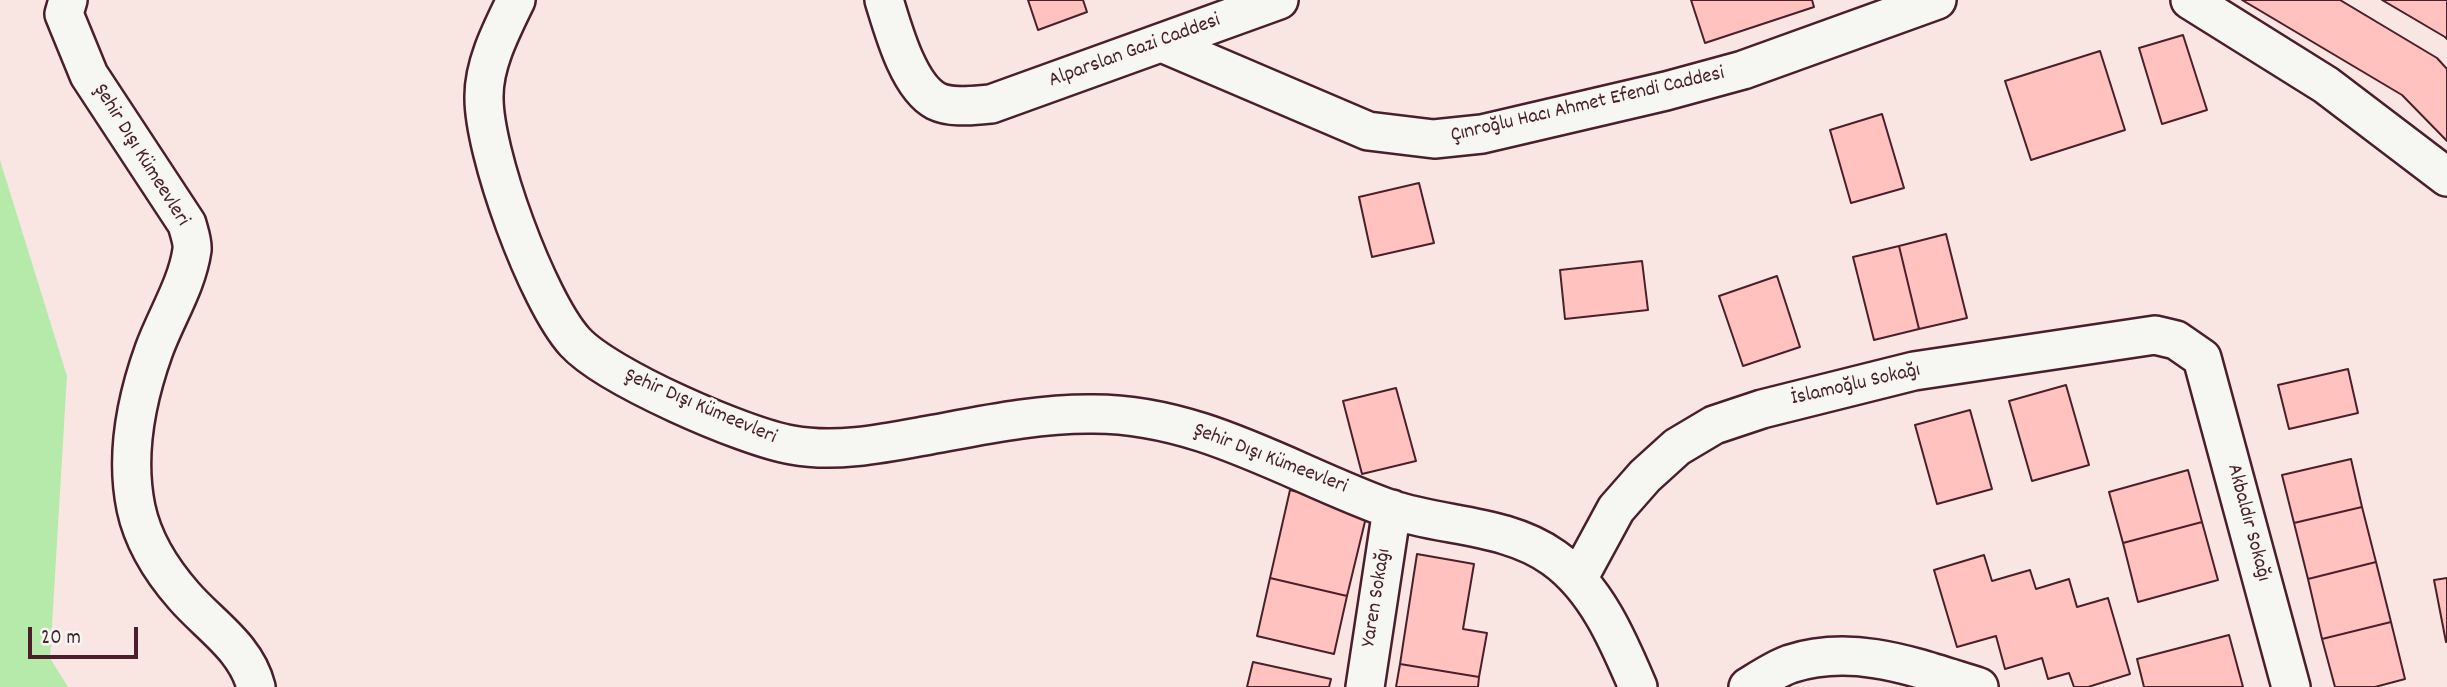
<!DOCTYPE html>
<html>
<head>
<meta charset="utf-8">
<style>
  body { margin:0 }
  #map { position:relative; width:2447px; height:687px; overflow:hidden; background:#f9e6e3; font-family:Dekko,sans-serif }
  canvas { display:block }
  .scale { position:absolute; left:28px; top:627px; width:110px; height:32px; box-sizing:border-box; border:4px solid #4a1f2b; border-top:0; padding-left:9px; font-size:21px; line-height:24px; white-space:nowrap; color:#4a1f2b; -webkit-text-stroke:5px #f6f6f2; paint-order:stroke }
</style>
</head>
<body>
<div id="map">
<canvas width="2447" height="687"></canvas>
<div class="scale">20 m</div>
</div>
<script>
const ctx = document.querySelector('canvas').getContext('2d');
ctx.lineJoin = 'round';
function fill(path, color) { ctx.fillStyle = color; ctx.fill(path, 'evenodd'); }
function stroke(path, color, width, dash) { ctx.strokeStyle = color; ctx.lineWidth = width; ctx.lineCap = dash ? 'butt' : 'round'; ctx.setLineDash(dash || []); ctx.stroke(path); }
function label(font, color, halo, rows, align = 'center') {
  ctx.font = font + ' Dekko,sans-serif'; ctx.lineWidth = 6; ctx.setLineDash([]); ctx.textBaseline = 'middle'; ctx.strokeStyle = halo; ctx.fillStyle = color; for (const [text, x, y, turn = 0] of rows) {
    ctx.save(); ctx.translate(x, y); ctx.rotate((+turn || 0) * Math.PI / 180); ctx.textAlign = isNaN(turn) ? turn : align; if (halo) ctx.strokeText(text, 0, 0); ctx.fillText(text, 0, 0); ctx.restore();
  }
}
fill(new Path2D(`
  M 0,160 L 67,376 L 50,658 L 68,687 L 0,687 Z`), '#b6eaab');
const building = new Path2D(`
  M 1028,0 L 1083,0 L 1087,12 L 1038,30 Z
  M 1691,0 L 1812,0 L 1814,7 L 1705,43 Z
  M 2242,0 L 2340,0 L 2437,58 L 2447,69 L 2447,141 L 2402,95 Z
  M 2382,0 L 2447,0 L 2447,39 L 2445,37 Z
  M 2183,35 L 2207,110 L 2162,124 L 2139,48 Z
  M 2100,51 L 2125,130 L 2031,160 L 2005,81 Z
  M 1882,114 L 1904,188 L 1851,203 L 1830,130 Z
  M 1419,183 L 1434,243 L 1372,257 L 1359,197 Z
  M 1946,234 L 1967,318 L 1919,329 L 1899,246 Z
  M 1899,246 L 1919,329 L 1874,340 L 1853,257 Z
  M 1642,261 L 1648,310 L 1565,319 L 1560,270 Z
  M 1777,276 L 1800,347 L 1743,366 L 1719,296 Z
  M 2348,369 L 2358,413 L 2289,429 L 2278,385 Z
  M 2066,385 L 2089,465 L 2032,481 L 2009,401 Z
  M 1396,388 L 1416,461 L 1362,474 L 1343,401 Z
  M 1970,410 L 1992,489 L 1937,504 L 1915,425 Z
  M 2351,459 L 2362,507 L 2294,523 L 2282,475 Z
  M 2188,470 L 2202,522 L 2123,543 L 2109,492 Z
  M 1290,490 L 1368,509 L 1347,596 L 1270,578 Z
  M 2362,507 L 2376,562 L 2308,579 L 2294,523 Z
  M 2202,522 L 2218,580 L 2138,602 L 2123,543 Z
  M 1417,554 L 1474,564 L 1463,629 L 1487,633 L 1479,677 L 1400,664 Z
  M 1984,555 L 1992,581 L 2030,570 L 2036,589 L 2069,579 L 2077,607 L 2108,598 L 2130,674 L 2088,687 L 2074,687 L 2069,673 L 2048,679 L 2042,658 L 2005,669 L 1996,636 L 1957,647 L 1934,570 Z
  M 2376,562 L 2391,622 L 2322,639 L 2308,579 Z
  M 1270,578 L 1347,596 L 1334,654 L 1257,636 Z
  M 2447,578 L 2447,641 L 2446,642 L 2434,580 Z
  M 2391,622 L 2405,679 L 2375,687 L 2335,687 L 2322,639 Z
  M 2229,635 L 2243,687 L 2144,687 L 2137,659 Z
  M 1253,662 L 1331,679 L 1329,687 L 1247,687 Z
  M 1400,664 L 1479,677 L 1478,687 L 1396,687 Z`);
fill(building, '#ffc2bf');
stroke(building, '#4a1f2b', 2);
const minor = new Path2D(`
  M 68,0 L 64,14 L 89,75 L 187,224 C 189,232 193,242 192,250 C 187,285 166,317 154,350 C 136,400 125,455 136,508 C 143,541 162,571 184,596 C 209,625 246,647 256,687
  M 516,0 C 502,29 484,63 484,96 C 483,152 537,300 575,342 C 607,377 744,437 792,445 C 835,453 881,444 924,436 C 979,426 1038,413 1094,414 C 1202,414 1292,474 1390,509 C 1443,527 1507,524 1554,558 C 1596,588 1618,640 1638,687
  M 884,0 C 893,29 908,86 936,101 C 952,109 975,105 991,104 L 1279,0
  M 2190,0 L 2326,85 L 2447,177
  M 1162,43 L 1368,131 L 1434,139 L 1482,134 L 1666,91 L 1743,70 L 1937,0
  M 1578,579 L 1616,509 L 1645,476 L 1677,447 L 1714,425 L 1762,409 L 1914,371 L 2155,335 L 2176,340 L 2202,358 L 2291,687
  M 1365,687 L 1392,509
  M 1748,687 C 1761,679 1776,669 1790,664 C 1855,643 1917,668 1979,687`);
stroke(minor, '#4a1f2b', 42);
stroke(minor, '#f6f6f2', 37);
label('21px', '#4a1f2b', '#f6f6f2', [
  ["Alparslan Gazi Caddesi",1135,52,-20],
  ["Çınroğlu Hacı Ahmet Efendi Caddesi",1588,106,-13],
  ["Şehir Dışı Kümeevleri",140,156,58],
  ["İslamoğlu Sokağı",1856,386,-13],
  ["Şehir Dışı Kümeevleri",700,408,23],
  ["Şehir Dışı Kümeevleri",1270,460,21],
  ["Akbaldır Sokağı",2247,523,75],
  ["Yaren Sokağı",1378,598,-81]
]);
</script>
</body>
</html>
